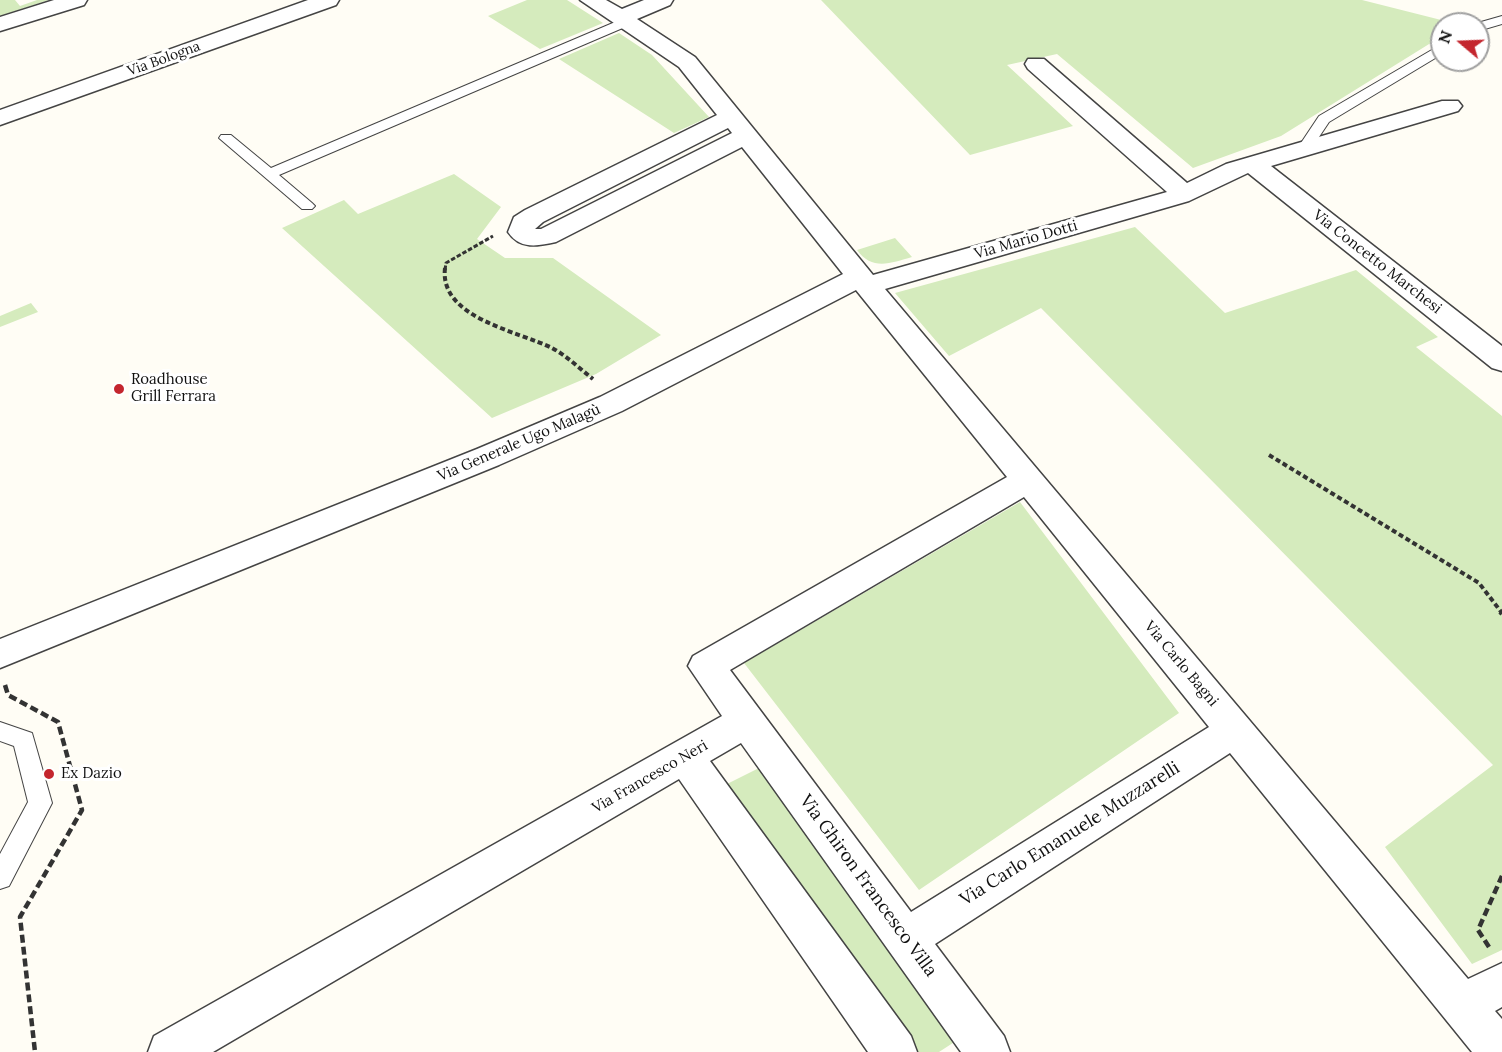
<!DOCTYPE html>
<html>
<head>
<meta charset="utf-8">
<style>
  body { margin:0 }
  #map { position:relative; width:1502px; height:1052px; overflow:hidden; background:#fffdf5; font-family:Lora,serif }
  canvas { display:block }
  .north { position:absolute; left:1430px; top:12px; width:60px; height:60px; box-sizing:border-box; background:#fff; border:2px solid #a0a0a0; border-radius:50%; rotate:289deg; font-size:16px; font-weight:700; line-height:24px; text-align:center; color:#111 }
  .north::after { content:''; display:block; margin:auto; width:21px; height:27px; background:#c4262e; clip-path:polygon(50% 0,100% 100%,50% 72%,0 100%) }
</style>
</head>
<body>
<div id="map">
<canvas width="1502" height="1052"></canvas>
<div class="north">N</div>
</div>
<script>
const ctx = document.querySelector('canvas').getContext('2d');
ctx.lineJoin = 'round';
function fill(path, color) { ctx.fillStyle = color; ctx.fill(path, 'evenodd'); }
function stroke(path, color, width, dash) { ctx.strokeStyle = color; ctx.lineWidth = width; ctx.lineCap = dash ? 'butt' : 'round'; ctx.setLineDash(dash || []); ctx.stroke(path); }
function label(font, color, halo, rows, align = 'center') {
  ctx.font = font + ' Lora,serif'; ctx.lineWidth = 6; ctx.setLineDash([]); ctx.textBaseline = 'middle'; ctx.strokeStyle = halo; ctx.fillStyle = color; for (const [text, x, y, turn = 0] of rows) {
    ctx.save(); ctx.translate(x, y); ctx.rotate((+turn || 0) * Math.PI / 180); ctx.textAlign = isNaN(turn) ? turn : align; if (halo) ctx.strokeText(text, 0, 0); ctx.fillText(text, 0, 0); ctx.restore();
  }
}
fill(new Path2D(`
  M 0,0 L 15,0 L 20,6 L 37,0 L 49,0 L 0,16 Z
  M 527,0 L 567,0 L 603,23 L 540,49 L 488,16 Z
  M 821,0 L 1362,0 L 1457,24 L 1442,24 L 1442,36 L 1281,136 L 1193,168 L 1057,54 L 1007,65 L 1073,126 L 970,155 Z
  M 619,33 L 652,55 L 709,117 L 674,133 L 559,59 Z
  M 454,174 L 501,207 L 477,239 L 505,258 L 553,258 L 661,335 L 596,374 L 492,418 L 282,228 L 344,200 L 358,214 Z
  M 1135,227 L 1225,313 L 1356,270 L 1438,337 L 1416,347 L 1502,416 L 1502,950 L 1472,964 L 1385,847 L 1493,765 L 1041,308 L 949,356 L 895,293 Z
  M 895,238 L 912,257 C 891,263 872,271 857,250 Z
  M 31,303 L 38,312 L 0,327 L 0,316 Z
  M 1020,502 L 1179,713 L 919,890 L 744,663 Z
  M 767,764 L 959,1039 L 939,1052 L 902,1052 L 725,785 Z`), '#d5ebbd');
const lane = new Path2D(`
  M 1502,16 L 1502,24 L 1478,31 L 1478,24 L 1474,24 Z
  M 627,17 L 633,21 L 632,24 L 279,175 L 312,203 L 315,206 L 312,209 L 302,209 L 219,138 L 221,135 L 231,135 L 271,168 Z
  M 1442,44 L 1442,54 L 1329,122 L 1309,152 L 1299,152 L 1297,149 L 1319,116 Z
  M 0,722 L 32,733 L 52,803 L 9,886 L 0,889 L 0,854 L 28,802 L 14,746 L 0,741 Z`);
const street = new Path2D(`
  M 54,0 L 87,0 L 84,5 L 0,31 L 0,17 Z
  M 308,0 L 339,0 L 336,5 L 0,125 L 0,110 Z
  M 580,0 L 606,0 L 622,9 L 644,0 L 673,0 L 670,5 L 637,19 L 695,57 L 873,275 L 1167,192 L 1028,69 L 1025,64 L 1028,59 L 1044,59 L 1187,183 L 1226,164 L 1442,101 L 1458,101 L 1462,106 L 1458,111 L 1271,166 L 1502,346 L 1502,371 L 1492,368 L 1248,173 L 1189,201 L 885,289 L 1468,979 L 1502,963 L 1502,1007 L 1495,1011 L 1502,1019 L 1502,1052 L 1472,1052 L 1230,753 L 935,944 L 1004,1036 L 1010,1052 L 961,1052 L 741,743 L 710,761 L 911,1036 L 917,1052 L 868,1052 L 679,779 L 213,1052 L 148,1052 L 154,1036 L 722,716 L 688,666 L 693,656 L 1007,477 L 856,290 L 622,411 L 499,465 L 0,668 L 0,639 L 477,449 L 600,397 L 843,274 L 742,147 L 556,242 C 538,246 520,250 508,232 L 514,217 L 525,210 L 717,115 L 679,67 ZM 728,128 L 732,133 L 541,229 L 535,229 L 543,222 ZM 1024,497 L 1209,727 L 911,912 L 730,670 Z`);
stroke(lane, '#444', 2);
stroke(street, '#444', 3);
stroke(new Path2D(`
  M 445,270 L 446,263 L 493,236`), '#333', 3, [4.5, 2]);
stroke(new Path2D(`
  M 445,268 C 439,318 518,331 552,348 C 567,356 580,369 593,379
  M 1269,455 L 1479,583 L 1502,613`), '#333', 4, [5, 3]);
stroke(new Path2D(`
  M 1500,612 L 1502,614
  M 5,685 L 8,695 L 58,722 L 82,810 L 20,917 L 35,1052
  M 1489,947 L 1478,930 L 1502,876`), '#333', 4.5, [8, 4]);
fill(lane, '#fff');
fill(street, '#fff');
for (const [x, y, r, color] of [
  [119,389,6,"#c4262e"],
  [49,774,6,"#c4262e"]
]) { const dot = new Path2D(); dot.arc(x, y, r, 0, 2 * Math.PI); ctx.fillStyle = color; ctx.fill(dot); stroke(dot, '#fff', 2); }
label('14px', '#111', '#fff', [
  ["Via Bologna",164,59,-20]
]);
label('15px', '#111', '#fff', [
  ["Via Mario Dotti",1026,240,-16],
  ["Via Concetto Marchesi",1377,262,38],
  ["Via Generale Ugo Malagù",519,443,-23],
  ["Via Carlo Bagni",1181,664,50],
  ["Via Francesco Neri",650,777,-30]
]);
label('15px', '#111', '#fff', [
  ["Roadhouse",131,380],
  ["Grill Ferrara",131,397],
  ["Ex Dazio",61,774]
], 'left');
label('18px', '#111', '#fff', [
  ["Via Carlo Emanuele Muzzarelli",1070,834,-32],
  ["Via Ghiron Francesco Villa",868,886,54]
]);
</script>
</body>
</html>
